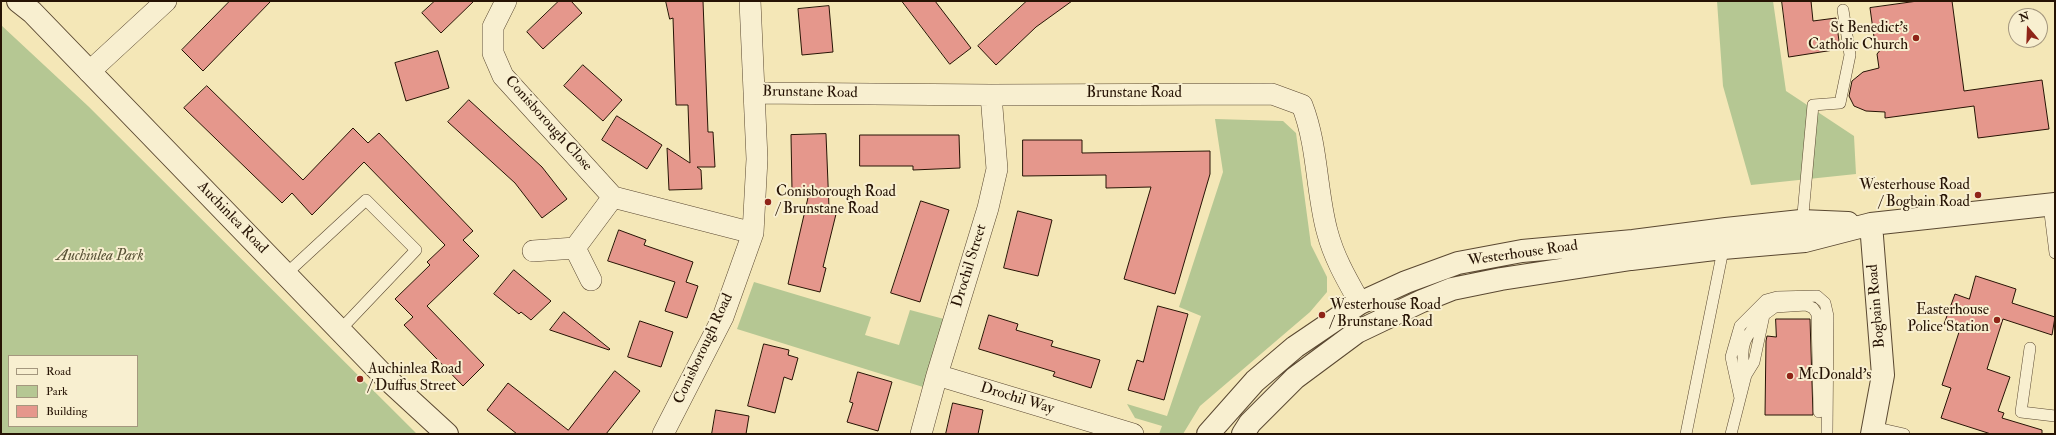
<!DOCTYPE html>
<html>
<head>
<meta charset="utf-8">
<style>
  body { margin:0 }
  #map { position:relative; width:2056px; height:435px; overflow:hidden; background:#f4e7b7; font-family:"IM FELL Double Pica",serif }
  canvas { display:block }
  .frame { position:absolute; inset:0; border:2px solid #261304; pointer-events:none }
  .legend { position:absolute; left:8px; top:355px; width:130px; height:72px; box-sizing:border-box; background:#f8efd0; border:1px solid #a4977e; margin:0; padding:5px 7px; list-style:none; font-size:12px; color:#261304 }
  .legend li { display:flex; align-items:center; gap:8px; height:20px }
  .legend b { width:20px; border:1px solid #a4977e }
  .north { position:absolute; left:2008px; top:8px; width:40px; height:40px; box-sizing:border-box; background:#f8efd0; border:1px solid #a4977e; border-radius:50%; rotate:341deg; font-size:11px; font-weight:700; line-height:16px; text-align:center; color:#261304 }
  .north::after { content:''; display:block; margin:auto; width:14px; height:18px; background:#8f2418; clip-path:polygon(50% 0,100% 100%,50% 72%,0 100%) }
</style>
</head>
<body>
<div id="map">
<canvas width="2056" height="435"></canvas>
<div class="frame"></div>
<ul class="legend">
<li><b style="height:5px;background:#f8efd0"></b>Road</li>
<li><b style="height:11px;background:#b5c793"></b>Park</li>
<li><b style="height:11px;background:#e5978c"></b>Building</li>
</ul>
<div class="north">N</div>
</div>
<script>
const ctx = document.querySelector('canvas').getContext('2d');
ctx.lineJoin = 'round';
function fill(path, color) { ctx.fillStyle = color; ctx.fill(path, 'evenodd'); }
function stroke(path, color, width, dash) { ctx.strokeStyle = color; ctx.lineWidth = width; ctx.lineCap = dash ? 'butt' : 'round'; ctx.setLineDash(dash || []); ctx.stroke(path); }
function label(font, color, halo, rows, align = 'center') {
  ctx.font = font + ' "IM FELL Double Pica",serif'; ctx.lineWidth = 4; ctx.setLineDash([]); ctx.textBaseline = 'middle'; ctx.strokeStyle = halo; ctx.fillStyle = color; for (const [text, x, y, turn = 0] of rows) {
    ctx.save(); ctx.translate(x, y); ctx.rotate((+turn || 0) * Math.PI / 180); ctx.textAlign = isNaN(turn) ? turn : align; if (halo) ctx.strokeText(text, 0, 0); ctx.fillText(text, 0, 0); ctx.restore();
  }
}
fill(new Path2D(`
  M 1717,1 L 1773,1 L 1786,91 L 1854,136 L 1856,174 L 1751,185 L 1723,86 Z
  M 1,25 L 88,106 L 417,434 L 1,434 ZM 9,356 L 137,356 L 137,426 L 9,426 Z
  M 1215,119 L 1283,121 L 1296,133 L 1311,245 L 1327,277 L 1327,292 L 1310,312 L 1200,406 L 1183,434 L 1159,434 L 1162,426 L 1135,418 L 1127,404 L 1167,416 L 1201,316 L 1179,307 L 1223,172 Z
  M 754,282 L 871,317 L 865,335 L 899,345 L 910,310 L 944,319 L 923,387 L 737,329 Z`), '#b5c793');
const building = new Path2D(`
  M 230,1 L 271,1 L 203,71 L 182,50 Z
  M 435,1 L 474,1 L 441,33 L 422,13 Z
  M 559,1 L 571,1 L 582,13 L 543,49 L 527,32 Z
  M 666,1 L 703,1 L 708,132 L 713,132 L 715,167 L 697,167 L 701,170 L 702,189 L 669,190 L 667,148 L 690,163 L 688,105 L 676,105 L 673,18 L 670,19 Z
  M 902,1 L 935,1 L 971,48 L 950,64 Z
  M 1027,1 L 1072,1 L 1036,27 L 996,65 L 978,46 Z
  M 1782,1 L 1811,1 L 1813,21 L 1836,18 L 1840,49 L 1789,57 Z
  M 1918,1 L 1952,1 L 1964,91 L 2042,80 L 2049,129 L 1978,138 L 1974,106 L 1885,118 L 1885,112 L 1866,111 L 1854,106 L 1849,96 L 1852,81 L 1863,72 L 1879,68 L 1877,54 L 1886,43 L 1875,44 L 1870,8 Z
  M 829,6 L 833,52 L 802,55 L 798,9 Z
  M 438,51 L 449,88 L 406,101 L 395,63 Z
  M 583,65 L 622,100 L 603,121 L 564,86 Z
  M 207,86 L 303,180 L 353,128 L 368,143 L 379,133 L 473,231 L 463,240 L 479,256 L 427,306 L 484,365 L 463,386 L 404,325 L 413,317 L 395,299 L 430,265 L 427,262 L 445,245 L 364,162 L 312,215 L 292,193 L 282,203 L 184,108 Z
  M 469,100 L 542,167 L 567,199 L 542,218 L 515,183 L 448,122 Z
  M 617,116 L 662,145 L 647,169 L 602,140 Z
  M 826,134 L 829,208 L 837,210 L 823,267 L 826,268 L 820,292 L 788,284 L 810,189 L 792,190 L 791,135 Z
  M 860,135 L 959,135 L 960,168 L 913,170 L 913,166 L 860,166 Z
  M 1023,140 L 1082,140 L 1082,153 L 1210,151 L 1210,174 L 1175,294 L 1124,279 L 1151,187 L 1106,188 L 1106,175 L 1023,176 Z
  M 921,201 L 949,210 L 920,302 L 891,293 Z
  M 1018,211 L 1052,220 L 1038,276 L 1004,268 Z
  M 619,230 L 646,240 L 644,245 L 693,262 L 686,282 L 698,286 L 687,318 L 665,311 L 675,282 L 608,261 Z
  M 514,270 L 551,301 L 531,320 L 521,312 L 519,314 L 494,294 Z
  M 1976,276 L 2016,289 L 2012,303 L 2055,317 L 2052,335 L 2003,319 L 1987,369 L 2010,377 L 1998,411 L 2004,413 L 2002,418 L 2042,430 L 2042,434 L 1991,434 L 1941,418 L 1951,388 L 1942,385 L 1960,329 L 1944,324 L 1955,294 L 1969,299 Z
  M 1158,306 L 1188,314 L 1164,400 L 1128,390 L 1137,360 L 1143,362 Z
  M 564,312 L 610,349 L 609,350 L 550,330 Z
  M 989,315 L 1018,324 L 1016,330 L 1053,341 L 1051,346 L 1100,360 L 1091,388 L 1053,376 L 1055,372 L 979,349 Z
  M 1776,319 L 1810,319 L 1813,415 L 1765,415 L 1766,341 L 1767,336 L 1776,337 Z
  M 640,321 L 673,332 L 661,367 L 628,357 Z
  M 764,344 L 789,350 L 788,355 L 798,358 L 792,380 L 784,377 L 775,413 L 748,406 Z
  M 615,371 L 640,391 L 606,434 L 517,434 L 487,410 L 508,383 L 568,430 Z
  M 858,372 L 892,382 L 878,431 L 847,422 L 853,403 L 850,402 Z
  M 953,403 L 983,410 L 978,434 L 946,434 Z
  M 716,410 L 749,416 L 746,434 L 712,434 Z`);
fill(building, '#e5978c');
stroke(building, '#261304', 1);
const service = new Path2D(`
  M 2049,205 L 2055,253
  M 1802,225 L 1813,105 L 1840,103 L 1850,55 L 1843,10
  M 286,274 L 366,200 L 416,250 L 340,330
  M 2030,348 L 2021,412 L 2055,416
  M 1746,375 C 1738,346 1745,336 1764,315
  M 1740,398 L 1731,357 L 1740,326 L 1766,300 L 1777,297 L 1817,296 L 1825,303 L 1828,316 L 1827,434
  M 1873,427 L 1904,434
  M 1686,434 L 1724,245
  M 1731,434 L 1746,375 L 1754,362 L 1764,315 L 1775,307 L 1806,305 L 1813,308 L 1817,314 L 1819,412`);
const minor = new Path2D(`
  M 506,1 L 493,27 L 493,53 L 503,76 L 613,197 L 753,233
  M 89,72 L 166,1
  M 754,93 L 991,95 L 1272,94 L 1302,105 C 1318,146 1316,190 1327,231 C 1334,258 1347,280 1360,303
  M 575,248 L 613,197
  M 533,251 L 575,248 L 591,280
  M 937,375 L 1133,434
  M 663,434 L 723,317 L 753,233 L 757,159 L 750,1
  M 921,434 L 937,375 L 988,208 L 997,169 L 991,95`);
const tertiary = new Path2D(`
  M 18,1 L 32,12 L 386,378 L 447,434
  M 1871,224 L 1883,375 L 1872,434
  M 1208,434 L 1255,381 L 1295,347 L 1360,303 L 1406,282 L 1458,263 L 1522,251 L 1633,241 L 1726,229 L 1801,221 L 1848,223
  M 1243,434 L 1250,423 L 1295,378 L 1357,332 L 1422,301 L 1452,289 L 1501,279 L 1631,259 L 1723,248 L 1805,241 L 1871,224 L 2055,204`);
stroke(service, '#5a4831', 12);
stroke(minor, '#5a4831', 22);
stroke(tertiary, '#5a4831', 24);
stroke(service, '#f8efd0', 11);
stroke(minor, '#f8efd0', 21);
stroke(tertiary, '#f8efd0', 22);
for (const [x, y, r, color] of [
  [1916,38,4,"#8f2418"],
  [1978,195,4,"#8f2418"],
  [768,202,4,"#8f2418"],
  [1322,315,4,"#8f2418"],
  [1997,320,4,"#8f2418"],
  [1790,376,4,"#8f2418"],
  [360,379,4,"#8f2418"]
]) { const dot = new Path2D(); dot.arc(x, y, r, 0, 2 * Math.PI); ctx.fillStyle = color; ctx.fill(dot); stroke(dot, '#f8efd0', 1.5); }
label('15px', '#261304', '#f8efd0', [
  ["St Benedict's",1908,29,"right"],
  ["Catholic Church",1908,46,"right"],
  ["Westerhouse Road",1970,186,"right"],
  ["/ Bogbain Road",1970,203,"right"],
  ["Conisborough Road",776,193],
  ["/ Brunstane Road",776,210],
  ["Westerhouse Road",1330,306],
  ["/ Brunstane Road",1330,323],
  ["Easterhouse",1989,311,"right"],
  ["Police Station",1989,328,"right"],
  ["Auchinlea Road",368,370],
  ["/ Duffus Street",368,387],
  ["McDonald's",1798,376]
], 'left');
label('15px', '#261304', '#f8efd0', [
  ["Brunstane Road",810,93,1],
  ["Brunstane Road",1134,94],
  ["Conisborough Close",548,124,48],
  ["Auchinlea Road",232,218,46],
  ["Westerhouse Road",1523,254,-8],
  ["Drochil Street",970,266,-73],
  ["Bogbain Road",1877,306,-95],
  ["Conisborough Road",704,349,-65],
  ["Drochil Way",1017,399,17]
]);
label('italic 15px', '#585236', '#f8efd0', [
  ["Auchinlea Park",100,257]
]);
</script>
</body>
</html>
